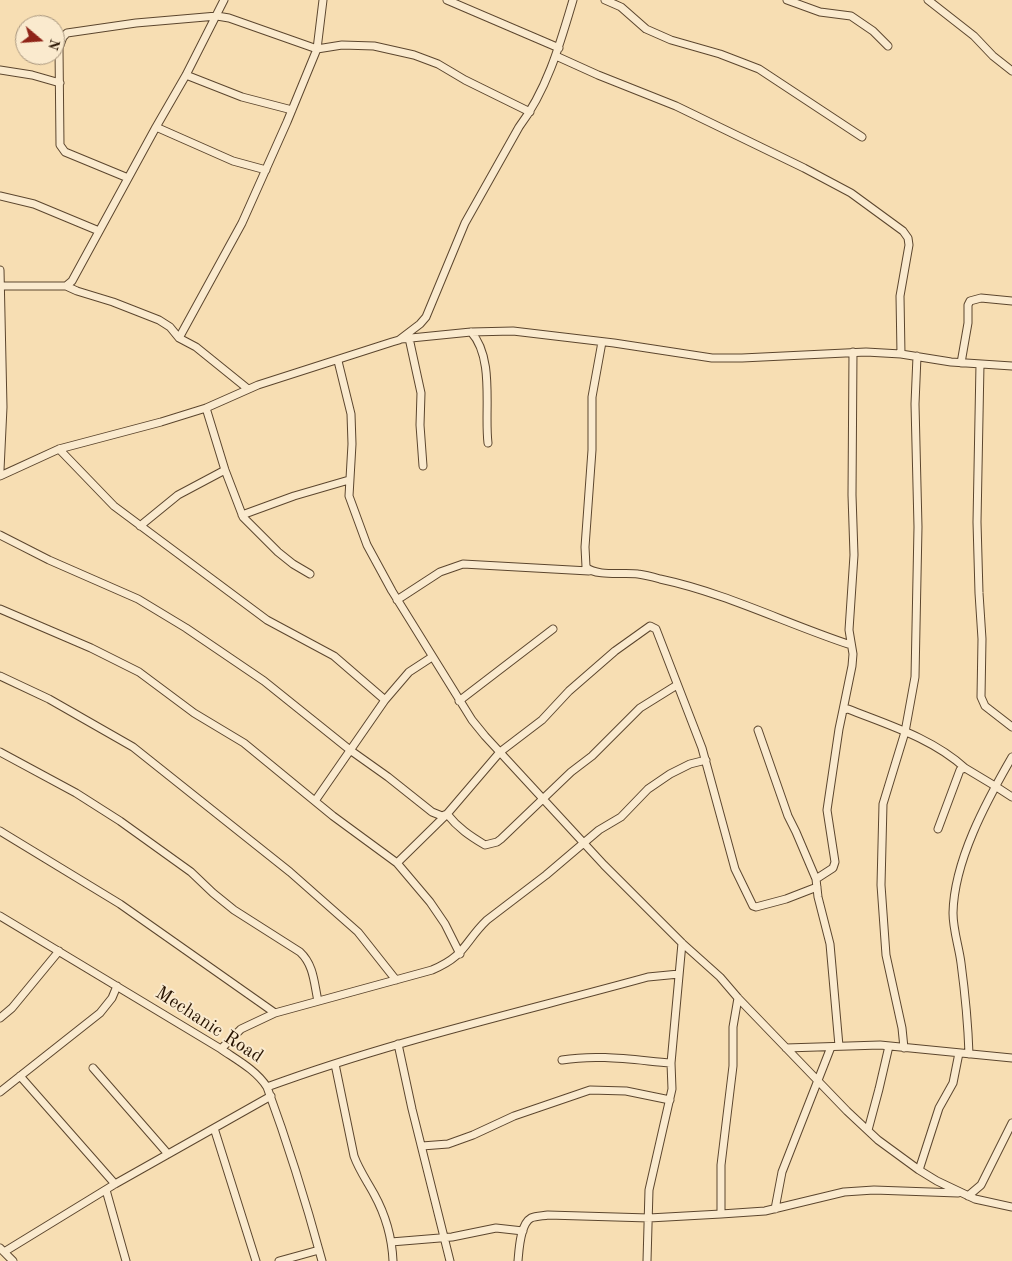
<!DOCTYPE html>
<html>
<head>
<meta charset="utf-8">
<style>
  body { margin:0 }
  #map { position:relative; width:1012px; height:1261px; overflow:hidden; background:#f7deb3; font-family:"Old Standard TT",serif }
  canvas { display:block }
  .north { position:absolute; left:15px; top:15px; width:50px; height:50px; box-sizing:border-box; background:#faeace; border:1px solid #a6947c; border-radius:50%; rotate:108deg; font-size:14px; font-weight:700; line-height:20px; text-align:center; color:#281402 }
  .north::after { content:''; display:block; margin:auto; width:18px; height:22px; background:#8f2418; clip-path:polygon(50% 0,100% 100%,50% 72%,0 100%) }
</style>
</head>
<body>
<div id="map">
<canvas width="1012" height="1261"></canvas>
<div class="north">N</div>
</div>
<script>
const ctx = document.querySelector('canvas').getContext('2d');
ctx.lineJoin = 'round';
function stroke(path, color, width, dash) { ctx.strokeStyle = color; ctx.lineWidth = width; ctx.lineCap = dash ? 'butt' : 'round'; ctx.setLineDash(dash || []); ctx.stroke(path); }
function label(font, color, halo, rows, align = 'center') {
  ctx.font = font + ' "Old Standard TT",serif'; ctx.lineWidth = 4; ctx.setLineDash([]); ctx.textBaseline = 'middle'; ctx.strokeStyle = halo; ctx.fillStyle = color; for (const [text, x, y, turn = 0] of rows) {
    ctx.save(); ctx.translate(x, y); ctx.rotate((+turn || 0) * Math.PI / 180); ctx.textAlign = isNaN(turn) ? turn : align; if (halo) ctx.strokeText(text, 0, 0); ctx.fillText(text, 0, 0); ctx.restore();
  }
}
const minor = new Path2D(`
  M 447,0 L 559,48
  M 605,0 L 621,7 L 646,29 L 671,40 L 720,54 L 759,69 L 862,137
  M 787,0 L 820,12 L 851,16 L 873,31 L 888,46
  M 928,0 L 974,36 L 993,56 L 1012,71
  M 556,56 L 598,75 L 676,106 L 804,168 L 851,193 L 903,231 L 908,238 L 909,245 L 900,296 L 901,354
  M 0,70 L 32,75 L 60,83
  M 186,75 L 242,97 L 292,110
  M 156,127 L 233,161 L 266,170
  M 128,178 L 65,152 L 60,145 L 59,48 L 63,37 L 67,33 L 136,23 L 217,16 L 229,18 L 317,49 L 342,45 L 374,46 L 414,55 L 438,64 L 465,80 L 530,112
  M 0,196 L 34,204 L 99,231
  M 0,270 L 3,407 L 0,470
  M 0,286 L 66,286 L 72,281 L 156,127 L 186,75 L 224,0
  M 66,286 L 77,291 L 113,302 L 159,320 L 170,327 L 179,338 L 196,347 L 248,389
  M 471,332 C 495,358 484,411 488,443
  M 179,338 L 242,223 L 287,122 L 317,49 L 323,0
  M 409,338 L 421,393 L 420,425 L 423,466
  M 401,339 L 471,332 L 513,331 L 614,343 L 712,358 L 742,358 L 866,352 L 901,354 L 951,362 L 1012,366
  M 602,342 L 592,397 L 592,450 L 585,547 L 586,567 C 596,577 625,572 638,574 C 646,575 653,577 660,579 C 726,593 787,624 851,645
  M 338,361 L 351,414 L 352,444 L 349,496 L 367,545 L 392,591 L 472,720 L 485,736 L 604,865 L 682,943 L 720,977 L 738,998 L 847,1111 L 878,1140 L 919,1170 L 937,1181 L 975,1199 L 1012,1207
  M 961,363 L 968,323 L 968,305 L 970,301 L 981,298 L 1012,301
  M 980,364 L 977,522 L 979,593 L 982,639 L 981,697 L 985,706 L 1012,727
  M 206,408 L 225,470 L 243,517 L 278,552 L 293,564 L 310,574
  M 59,449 L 114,506 L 267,620 L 334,656 L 385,700
  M 0,476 L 59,449 L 161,422 L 206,408 L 258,385 L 392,342 L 399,340 L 420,324 L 426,317 L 465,223 L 519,127 C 547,90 560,44 573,0
  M 242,515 L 294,496 L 349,480
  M 140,526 L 178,495 L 225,470
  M 0,535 L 49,560 L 138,599 L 186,628 L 264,681 L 350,750 L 388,777 L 432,812 L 442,816 L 447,814 C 458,828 470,836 485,845 L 497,842 L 501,839 L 571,772 L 592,756 L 640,708 L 677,685
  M 397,600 L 440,572 L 463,564 L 589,571
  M 0,609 L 91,648 L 139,672 L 194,713 L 244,743 L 333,816 L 397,863 L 430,902 L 445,924 L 460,954
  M 0,676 L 49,699 L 133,747 L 290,872 L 358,932 L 396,980
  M 459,701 L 553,629
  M 843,710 L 852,666 L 853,654 L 849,630 L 854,555 L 852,495 L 853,352
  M 758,730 L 788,816 L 796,832 L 816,879
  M 0,752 L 76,793 L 120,821 L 191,872 L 213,893 L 234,910 L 300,952 C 314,965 314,983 318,1001
  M 315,801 L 385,700 L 409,672 L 432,657
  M 938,829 L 960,770 L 965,768 L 995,786 L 1012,797
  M 0,831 L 120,904 L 275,1013
  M 397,863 L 447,814 L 500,752 L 542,720 L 569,691 L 615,651 L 650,626 L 656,629 L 702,748 L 735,869 L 753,906 L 756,907 L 786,899 L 817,887
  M 0,916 L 221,1049 C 237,1060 256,1070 267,1087 C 288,1144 306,1202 322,1261
  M 0,1018 L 12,1008 L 59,951
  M 398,1044 L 412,1109 L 450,1261
  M 839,1046 L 830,944 L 818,897 L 816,879 L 833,868 L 835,862 L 827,810 L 839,729 L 843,710 L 848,709 C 888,725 932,738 965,768
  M 786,1048 L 880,1045 L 1012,1058
  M 904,1048 L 902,1028 L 886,955 L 881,885 L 883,804 L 905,732 L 915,677 L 918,527 L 915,404 L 917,356
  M 221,1049 L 241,1029 L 275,1013 L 432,970 C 466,956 464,942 487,920 L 546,875 L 599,830 L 621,817 L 648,789 L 670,774 L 690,764 L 706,760
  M 969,1054 C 968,1023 965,993 961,963 C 959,947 953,930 953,913 C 954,861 986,802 1012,757
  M 562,1060 C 598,1054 634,1060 671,1063
  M 335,1064 L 354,1156 C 359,1170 367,1181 374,1194 C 385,1214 392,1238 393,1261
  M 93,1068 L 168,1154
  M 20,1076 L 115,1184
  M 267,1087 C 392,1041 521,1012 648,977 L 679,974
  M 0,1092 L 100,1013 L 112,998 L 117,986
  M 214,1128 L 256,1261
  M 868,1130 L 879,1089 L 889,1046
  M 422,1146 L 448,1144 L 473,1135 L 514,1116 L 590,1090 L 626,1091 L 670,1100
  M 919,1170 L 939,1108 L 953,1083 L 959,1053
  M 106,1190 L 126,1261
  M 968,1196 L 981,1185 L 1012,1123
  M 775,1209 L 782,1172 L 831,1047
  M 721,1214 L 721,1165 L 733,1066 L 733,1027 L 738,998
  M 391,1242 L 452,1237 L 496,1228 L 523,1231
  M 0,1248 L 13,1261
  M 4,1252 L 115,1184 L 271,1096
  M 279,1261 L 319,1250
  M 518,1261 C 519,1250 520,1224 531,1218 C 536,1216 543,1216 548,1215 L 649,1218 L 721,1214 L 765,1211 L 844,1192 L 874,1190 L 958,1193
  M 647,1261 L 649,1190 L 672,1089 L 671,1063 L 682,943`);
stroke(minor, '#5c462e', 9);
stroke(minor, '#faeace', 7);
label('19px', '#281402', '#faeace', [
  ["Mechanic Road",209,1025,33]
]);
</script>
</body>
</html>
